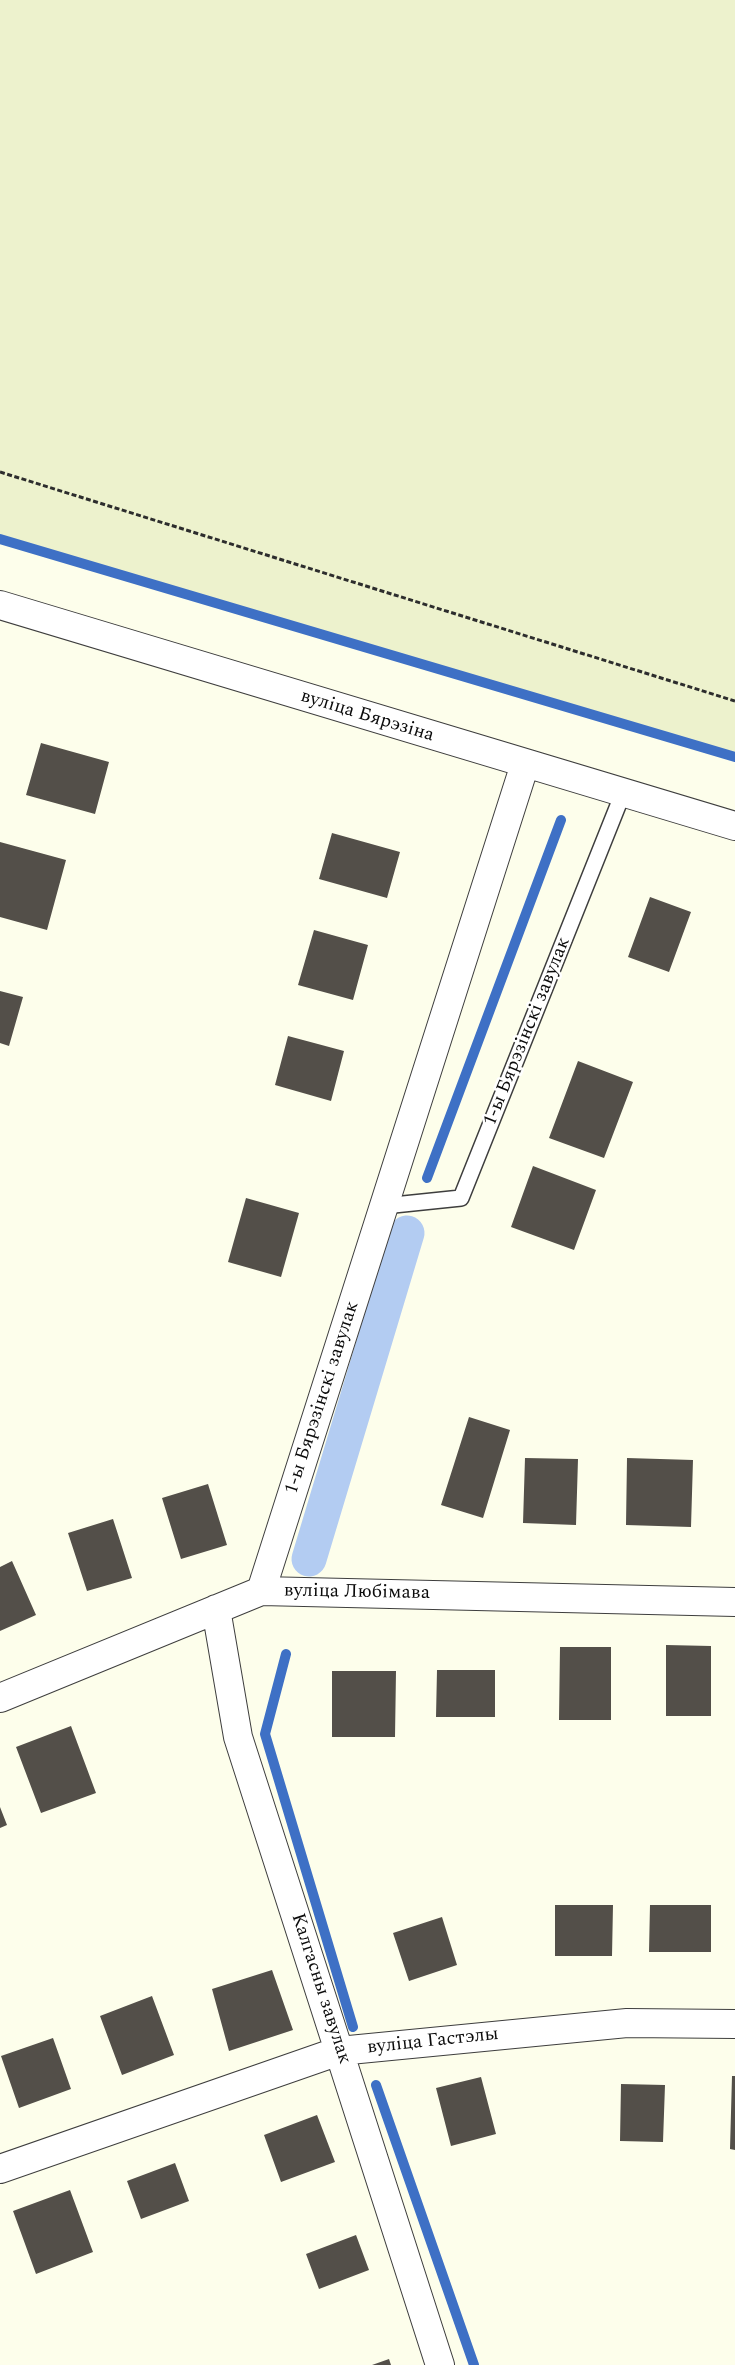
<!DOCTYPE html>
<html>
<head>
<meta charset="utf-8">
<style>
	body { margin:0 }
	canvas { display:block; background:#fdfeeb }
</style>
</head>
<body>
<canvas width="735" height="2365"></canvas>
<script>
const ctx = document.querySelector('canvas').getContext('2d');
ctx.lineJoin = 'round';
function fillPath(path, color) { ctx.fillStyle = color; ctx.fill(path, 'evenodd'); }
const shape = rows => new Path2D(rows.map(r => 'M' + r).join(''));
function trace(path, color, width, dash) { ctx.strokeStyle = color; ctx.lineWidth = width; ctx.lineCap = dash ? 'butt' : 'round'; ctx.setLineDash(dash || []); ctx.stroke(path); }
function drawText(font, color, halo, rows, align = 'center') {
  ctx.font = font + ' Spectral,serif'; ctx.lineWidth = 5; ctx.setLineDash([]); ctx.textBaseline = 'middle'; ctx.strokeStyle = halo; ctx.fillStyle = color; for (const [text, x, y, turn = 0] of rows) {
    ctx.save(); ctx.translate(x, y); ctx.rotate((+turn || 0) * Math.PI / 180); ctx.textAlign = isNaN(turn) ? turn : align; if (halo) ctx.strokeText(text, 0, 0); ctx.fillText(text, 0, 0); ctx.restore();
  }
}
fillPath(shape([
	[0,0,735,0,735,757,0,539]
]), '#edf2cd');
trace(shape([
	[0,539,735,757],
	[427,1178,561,820],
	[286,1654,265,1734,353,2027],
	[376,2085,474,2365]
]), '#3e70c5', 10);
trace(shape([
	[309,1559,407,1233]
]), '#b3ccf2', 35);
fillPath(shape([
	[41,743,109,762,95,814,26,795],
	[332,833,400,852,387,898,319,879],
	[0,842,66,860,47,930,0,917],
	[650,897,691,912,669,972,628,957],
	[314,930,368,945,353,1000,298,985],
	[0,991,23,997,9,1046,0,1043],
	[288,1036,344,1051,331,1101,275,1085],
	[578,1061,633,1082,604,1158,549,1138],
	[533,1166,596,1190,574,1250,511,1227],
	[246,1198,299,1213,281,1277,228,1262],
	[469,1417,510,1430,483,1518,441,1505],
	[525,1458,578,1459,576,1525,523,1523],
	[627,1458,693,1460,691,1527,626,1525],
	[208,1484,227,1545,181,1559,162,1498],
	[113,1519,132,1578,87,1591,68,1533],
	[12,1561,36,1615,0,1631,0,1567],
	[666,1645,711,1646,711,1716,666,1716],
	[560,1647,611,1647,611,1720,559,1720],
	[437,1670,495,1670,495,1717,436,1717],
	[332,1671,396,1671,395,1737,332,1737],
	[71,1726,96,1793,41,1813,16,1747],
	[0,1807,7,1825,0,1828],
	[555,1905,613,1905,612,1956,555,1956],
	[650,1905,711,1905,711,1952,649,1952],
	[442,1917,457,1965,409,1981,393,1933],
	[272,1970,293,2030,229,2051,212,1989],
	[152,1996,174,2055,122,2075,100,2016],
	[53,2038,71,2089,19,2108,1,2056],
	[732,2076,735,2076,735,2150,730,2149],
	[481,2077,496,2134,451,2146,436,2088],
	[621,2084,665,2085,663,2142,620,2141],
	[317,2115,335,2162,281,2182,264,2135],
	[175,2163,189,2201,141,2219,127,2181],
	[70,2190,93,2252,36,2274,13,2211],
	[356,2235,369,2270,319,2289,306,2254],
	[389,2359,391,2365,372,2365]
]), '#534f49');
const service = shape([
	[384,1206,461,1198,623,793]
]);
const minor = shape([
	[0,605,735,826],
	[261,1591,525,764],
	[216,1609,238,1737,440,2365],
	[0,1698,261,1591,735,1602],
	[0,2169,339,2051,627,2023,735,2024]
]);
trace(service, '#3e3e3e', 18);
trace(minor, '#3e3e3e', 30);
trace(shape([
	[0,472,735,701]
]), '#2d2d2d', 3, [5, 2.5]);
trace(service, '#fff', 15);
trace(minor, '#fff', 28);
drawText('19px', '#0b0b0b', '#fff', [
	["вуліца Бярэзіна",367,717,17],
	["1-ы Бярэзінскі завулак",528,1032,-68],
	["1-ы Бярэзінскі завулак",323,1398,-72],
	["вуліца Любімава",357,1593,1],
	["Калгасны завулак",320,1989,72],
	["вуліца Гастэлы",433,2042,-6]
]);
</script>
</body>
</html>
